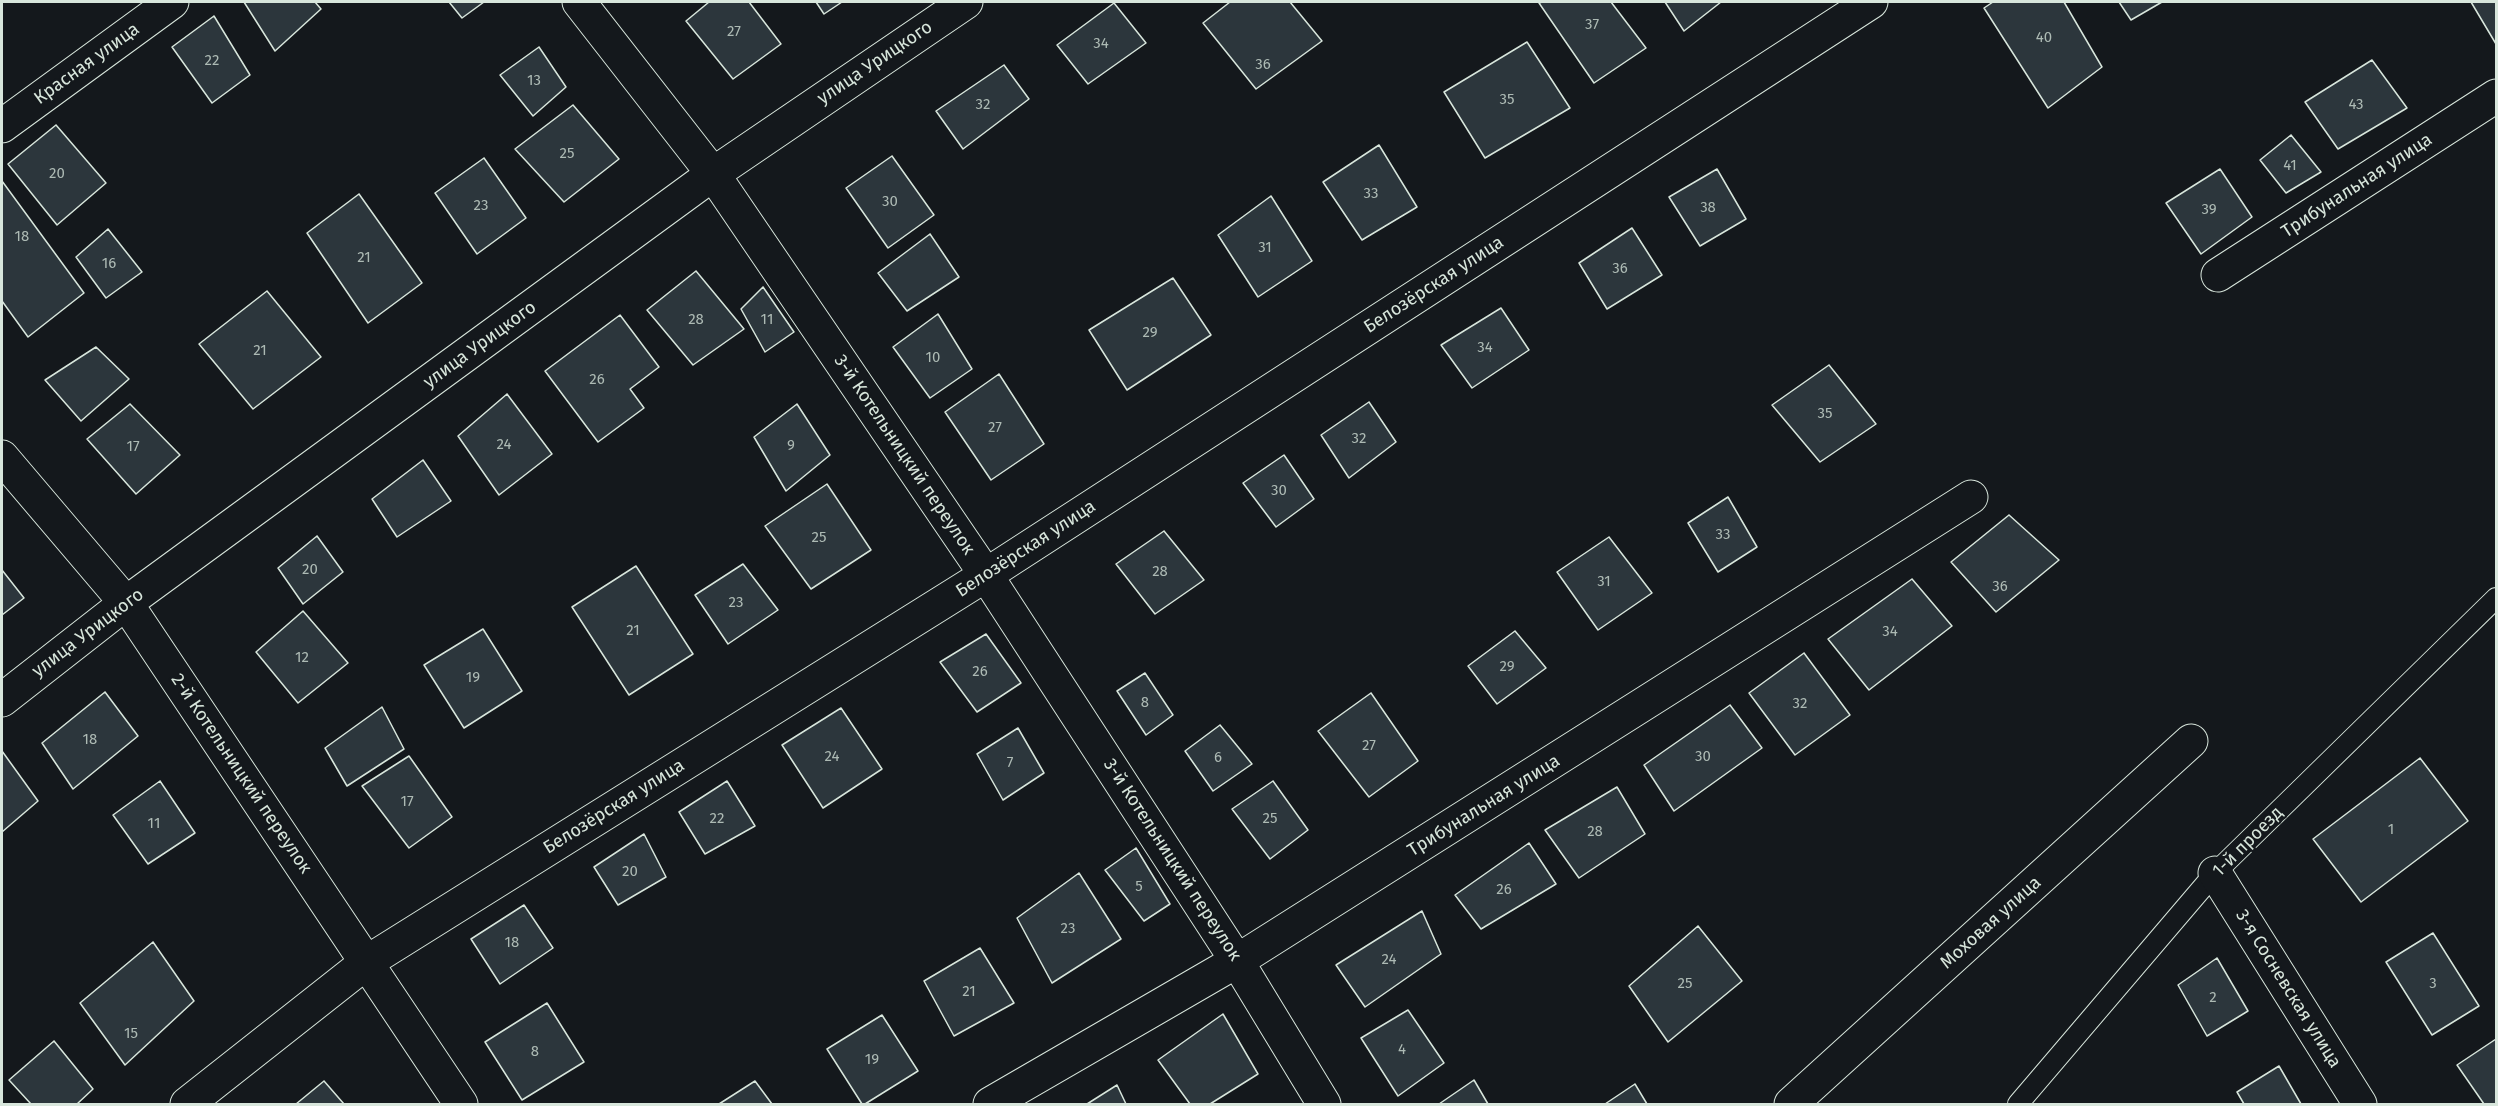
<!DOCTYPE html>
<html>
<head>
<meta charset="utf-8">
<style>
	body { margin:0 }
	#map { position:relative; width:2498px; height:1106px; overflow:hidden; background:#14181c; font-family:"Fira Sans",sans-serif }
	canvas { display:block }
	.frame { position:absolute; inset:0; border:3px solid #d8e6dc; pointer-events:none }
</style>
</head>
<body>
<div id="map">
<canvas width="2498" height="1106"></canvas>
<div class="frame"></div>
</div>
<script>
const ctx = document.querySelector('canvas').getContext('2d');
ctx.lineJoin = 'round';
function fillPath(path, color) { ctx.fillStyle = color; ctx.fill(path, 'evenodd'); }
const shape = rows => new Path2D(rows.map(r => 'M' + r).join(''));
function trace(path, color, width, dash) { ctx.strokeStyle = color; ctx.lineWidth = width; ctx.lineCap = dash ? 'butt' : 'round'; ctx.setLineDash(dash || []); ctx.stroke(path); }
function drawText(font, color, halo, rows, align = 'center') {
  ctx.font = font + ' "Fira Sans",sans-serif'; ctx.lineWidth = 4.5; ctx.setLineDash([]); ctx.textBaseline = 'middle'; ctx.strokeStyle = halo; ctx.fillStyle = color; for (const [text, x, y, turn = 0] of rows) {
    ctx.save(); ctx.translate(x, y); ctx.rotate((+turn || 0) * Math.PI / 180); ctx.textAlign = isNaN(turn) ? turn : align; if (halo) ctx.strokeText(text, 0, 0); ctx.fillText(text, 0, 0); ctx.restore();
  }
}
const building = shape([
	[244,2,315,2,321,9,275,51,244,2],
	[449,2,484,2,462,18,449,2],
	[709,2,749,2,781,44,733,79,686,21,709,2],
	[816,2,842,2,824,14,816,2],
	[1230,2,1290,2,1322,41,1256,89,1203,23,1230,2],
	[1542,2,1611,2,1646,48,1594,83,1539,3,1542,2],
	[1665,2,1721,2,1684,31,1665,2],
	[1993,2,2064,2,2102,67,2048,108,1984,8,1993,2],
	[2119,2,2162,2,2131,20,2119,2],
	[2471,2,2496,2,2496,44,2471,2],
	[1114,3,1146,43,1088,84,1057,45,1114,3],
	[214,16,250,75,212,103,172,47,214,16],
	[1527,42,1570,108,1485,158,1444,92,1527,42],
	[539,47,566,87,533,116,500,75,539,47],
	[2372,60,2407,108,2338,149,2305,102,2372,60],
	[1004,65,1029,99,963,149,936,111,1004,65],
	[573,105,619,159,564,202,515,149,573,105],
	[56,125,106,183,57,225,8,164,56,125],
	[2291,135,2321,172,2286,193,2260,160,2291,135],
	[1379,145,1417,207,1362,240,1323,182,1379,145],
	[892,156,934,215,888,248,846,188,892,156],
	[484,158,526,218,477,254,435,193,484,158],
	[1717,169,1746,219,1700,246,1669,197,1717,169],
	[2220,169,2252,217,2201,254,2166,203,2220,169],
	[2,181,84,293,28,337,2,301,2,181],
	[359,194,422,283,368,323,307,233,359,194],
	[1271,196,1312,261,1258,297,1218,235,1271,196],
	[1632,228,1662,275,1607,309,1579,263,1632,228],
	[108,229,142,272,106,298,76,257,108,229],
	[930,234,959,277,907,311,878,273,930,234],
	[696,271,744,329,693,365,647,310,696,271],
	[1173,278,1211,335,1127,390,1089,330,1173,278],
	[763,287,794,332,765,352,741,309,763,287],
	[267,291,321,357,253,409,199,344,267,291],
	[1501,308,1529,350,1472,388,1441,345,1501,308],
	[938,314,972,369,930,398,893,347,938,314],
	[620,315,659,367,630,389,644,408,598,442,545,371,620,315],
	[96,347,129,379,81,421,45,380,96,347],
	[1829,365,1876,424,1820,462,1772,405,1829,365],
	[999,374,1044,444,991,480,945,412,999,374],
	[507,394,552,454,499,495,458,436,507,394],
	[1369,402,1396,442,1349,478,1321,435,1369,402],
	[130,404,180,455,136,494,87,439,130,404],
	[797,404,830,455,786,491,754,437,797,404],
	[1284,455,1314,499,1276,527,1243,483,1284,455],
	[423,460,451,501,397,537,372,499,423,460],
	[827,484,871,550,811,589,765,526,827,484],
	[1728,497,1757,547,1718,572,1688,523,1728,497],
	[2009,515,2059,560,1996,612,1951,562,2009,515],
	[1164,531,1204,580,1155,614,1116,564,1164,531],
	[317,536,343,572,303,604,278,568,317,536],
	[1609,537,1652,593,1598,630,1557,572,1609,537],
	[743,564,778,610,728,644,695,595,743,564],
	[636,566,693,654,629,695,572,607,636,566],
	[2,570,24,598,2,615,2,570],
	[1912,579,1952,626,1869,690,1828,639,1912,579],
	[303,611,348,663,298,703,256,652,303,611],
	[483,629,522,691,464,728,424,665,483,629],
	[1515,631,1546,668,1497,704,1468,666,1515,631],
	[986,634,1021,683,977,712,940,662,986,634],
	[1804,653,1850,715,1795,755,1749,693,1804,653],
	[1145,673,1173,715,1146,735,1117,691,1145,673],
	[105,692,138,736,73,789,42,743,105,692],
	[1371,693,1418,761,1369,797,1318,731,1371,693],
	[1730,705,1762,748,1674,811,1644,765,1730,705],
	[382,707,404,749,347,786,325,748,382,707],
	[841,708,882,769,823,808,782,745,841,708],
	[1220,725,1252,764,1213,791,1185,751,1220,725],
	[1018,728,1044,773,1003,800,977,754,1018,728],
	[2,751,38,801,2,832,2,751],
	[409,756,452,817,409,848,362,786,409,756],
	[2420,758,2468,821,2361,902,2313,839,2420,758],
	[160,781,195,833,148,864,113,815,160,781],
	[727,781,755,826,705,854,679,812,727,781],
	[1273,781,1308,830,1270,859,1232,809,1273,781],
	[1617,787,1645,834,1579,878,1545,830,1617,787],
	[644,834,666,877,618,905,594,867,644,834],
	[1529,843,1556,884,1481,929,1455,895,1529,843],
	[1136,848,1170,904,1144,921,1105,870,1136,848],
	[1079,873,1121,939,1052,983,1017,918,1079,873],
	[524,905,553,948,500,984,471,939,524,905],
	[1422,911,1441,954,1365,1007,1336,965,1422,911],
	[1698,926,1742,981,1668,1042,1629,986,1698,926],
	[2433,933,2479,1006,2432,1035,2386,962,2433,933],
	[153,942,194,1001,125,1065,80,1003,153,942],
	[980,948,1014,1003,954,1036,924,981,980,948],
	[2217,958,2248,1011,2207,1036,2178,985,2217,958],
	[547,1003,584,1062,522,1100,485,1042,547,1003],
	[1408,1010,1444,1063,1398,1096,1361,1038,1408,1010],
	[1223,1014,1258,1074,1210,1104,1190,1104,1158,1060,1223,1014],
	[882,1015,918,1071,865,1104,862,1104,827,1049,882,1015],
	[2496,1039,2496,1104,2484,1104,2457,1065,2496,1039],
	[54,1041,93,1089,77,1104,31,1104,9,1080,54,1041],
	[2279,1066,2301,1104,2244,1104,2237,1092,2279,1066],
	[1474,1080,1488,1104,1439,1104,1474,1080],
	[324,1081,344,1104,296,1104,324,1081],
	[755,1081,772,1104,719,1104,755,1081],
	[1635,1084,1647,1104,1605,1104,1635,1084],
	[1117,1085,1126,1104,1087,1104,1117,1085]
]);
fillPath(building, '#2c363c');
trace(building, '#d8e6dc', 1.5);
const service = shape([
	[2018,1104,2215,873,2496,598]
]);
const minor = shape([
	[579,2,713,174,986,575,1237,961,1324,1104],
	[2,126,172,2],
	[2218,275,2496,96],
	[2,457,126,603,461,1104],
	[2,700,126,603,713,174,966,2],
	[2215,873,2360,1104],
	[187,1104,367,962,986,575,1871,2],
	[990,1104,1237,961,1971,497],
	[1791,1104,2191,741]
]);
trace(service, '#d8e6dc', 22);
trace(minor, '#d8e6dc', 35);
trace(service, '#14181c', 20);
trace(minor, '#14181c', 33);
drawText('15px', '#adbab4', null, [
	["37",1592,25],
	["27",734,32],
	["40",2044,38],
	["34",1101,44],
	["22",212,61],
	["36",1263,65],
	["13",534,81],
	["35",1507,100],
	["32",983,105],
	["43",2356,105],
	["25",567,154],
	["41",2290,166],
	["20",57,174],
	["33",1371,194],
	["30",890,202],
	["23",481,206],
	["38",1708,208],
	["39",2209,210],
	["18",22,237],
	["31",1265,248],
	["21",364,258],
	["16",109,264],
	["36",1620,269],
	["28",696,320],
	["11",767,320],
	["29",1150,333],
	["34",1485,348],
	["21",260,351],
	["10",933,358],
	["26",597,380],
	["35",1825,414],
	["27",995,428],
	["32",1359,439],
	["24",504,445],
	["9",791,446],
	["17",133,447],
	["30",1279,491],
	["33",1723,535],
	["25",819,538],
	["20",310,570],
	["28",1160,572],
	["31",1604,582],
	["36",2000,587],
	["23",736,603],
	["21",633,631],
	["34",1890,632],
	["12",302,658],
	["29",1507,667],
	["26",980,672],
	["19",473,678],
	["8",1145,703],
	["32",1800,704],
	["18",90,740],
	["27",1369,746],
	["24",832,757],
	["30",1703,757],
	["6",1218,758],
	["7",1010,763],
	["17",407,802],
	["22",717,819],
	["25",1270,819],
	["11",154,824],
	["1",2391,830],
	["28",1595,832],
	["20",630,872],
	["5",1139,887],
	["26",1504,890],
	["23",1068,929],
	["18",512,943],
	["24",1389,960],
	["25",1685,984],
	["3",2433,984],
	["21",969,992],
	["2",2213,998],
	["15",131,1034],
	["4",1402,1050],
	["8",535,1052],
	["19",872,1060]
]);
drawText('18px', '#d8e6dc', '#14181c', [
	["улица Урицкого",875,63,-34],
	["Красная улица",87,64,-36],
	["Трибунальная улица",2357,186,-33],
	["Белозёрская улица",1434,285,-33],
	["улица Урицкого",480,345,-36],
	["3-й Котельницкий переулок",904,455,56],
	["Белозёрская улица",1026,549,-33],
	["улица Урицкого",88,633,-37],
	["2-й Котельницкий переулок",241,774,56],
	["Трибунальная улица",1484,806,-32],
	["Белозёрская улица",614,807,-32],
	["1-й проезд",2248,842,-45],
	["3-й Котельницкий переулок",1172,860,57],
	["Моховая улица",1991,923,-42],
	["3-я Сосневская улица",2288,989,58]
]);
</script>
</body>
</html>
